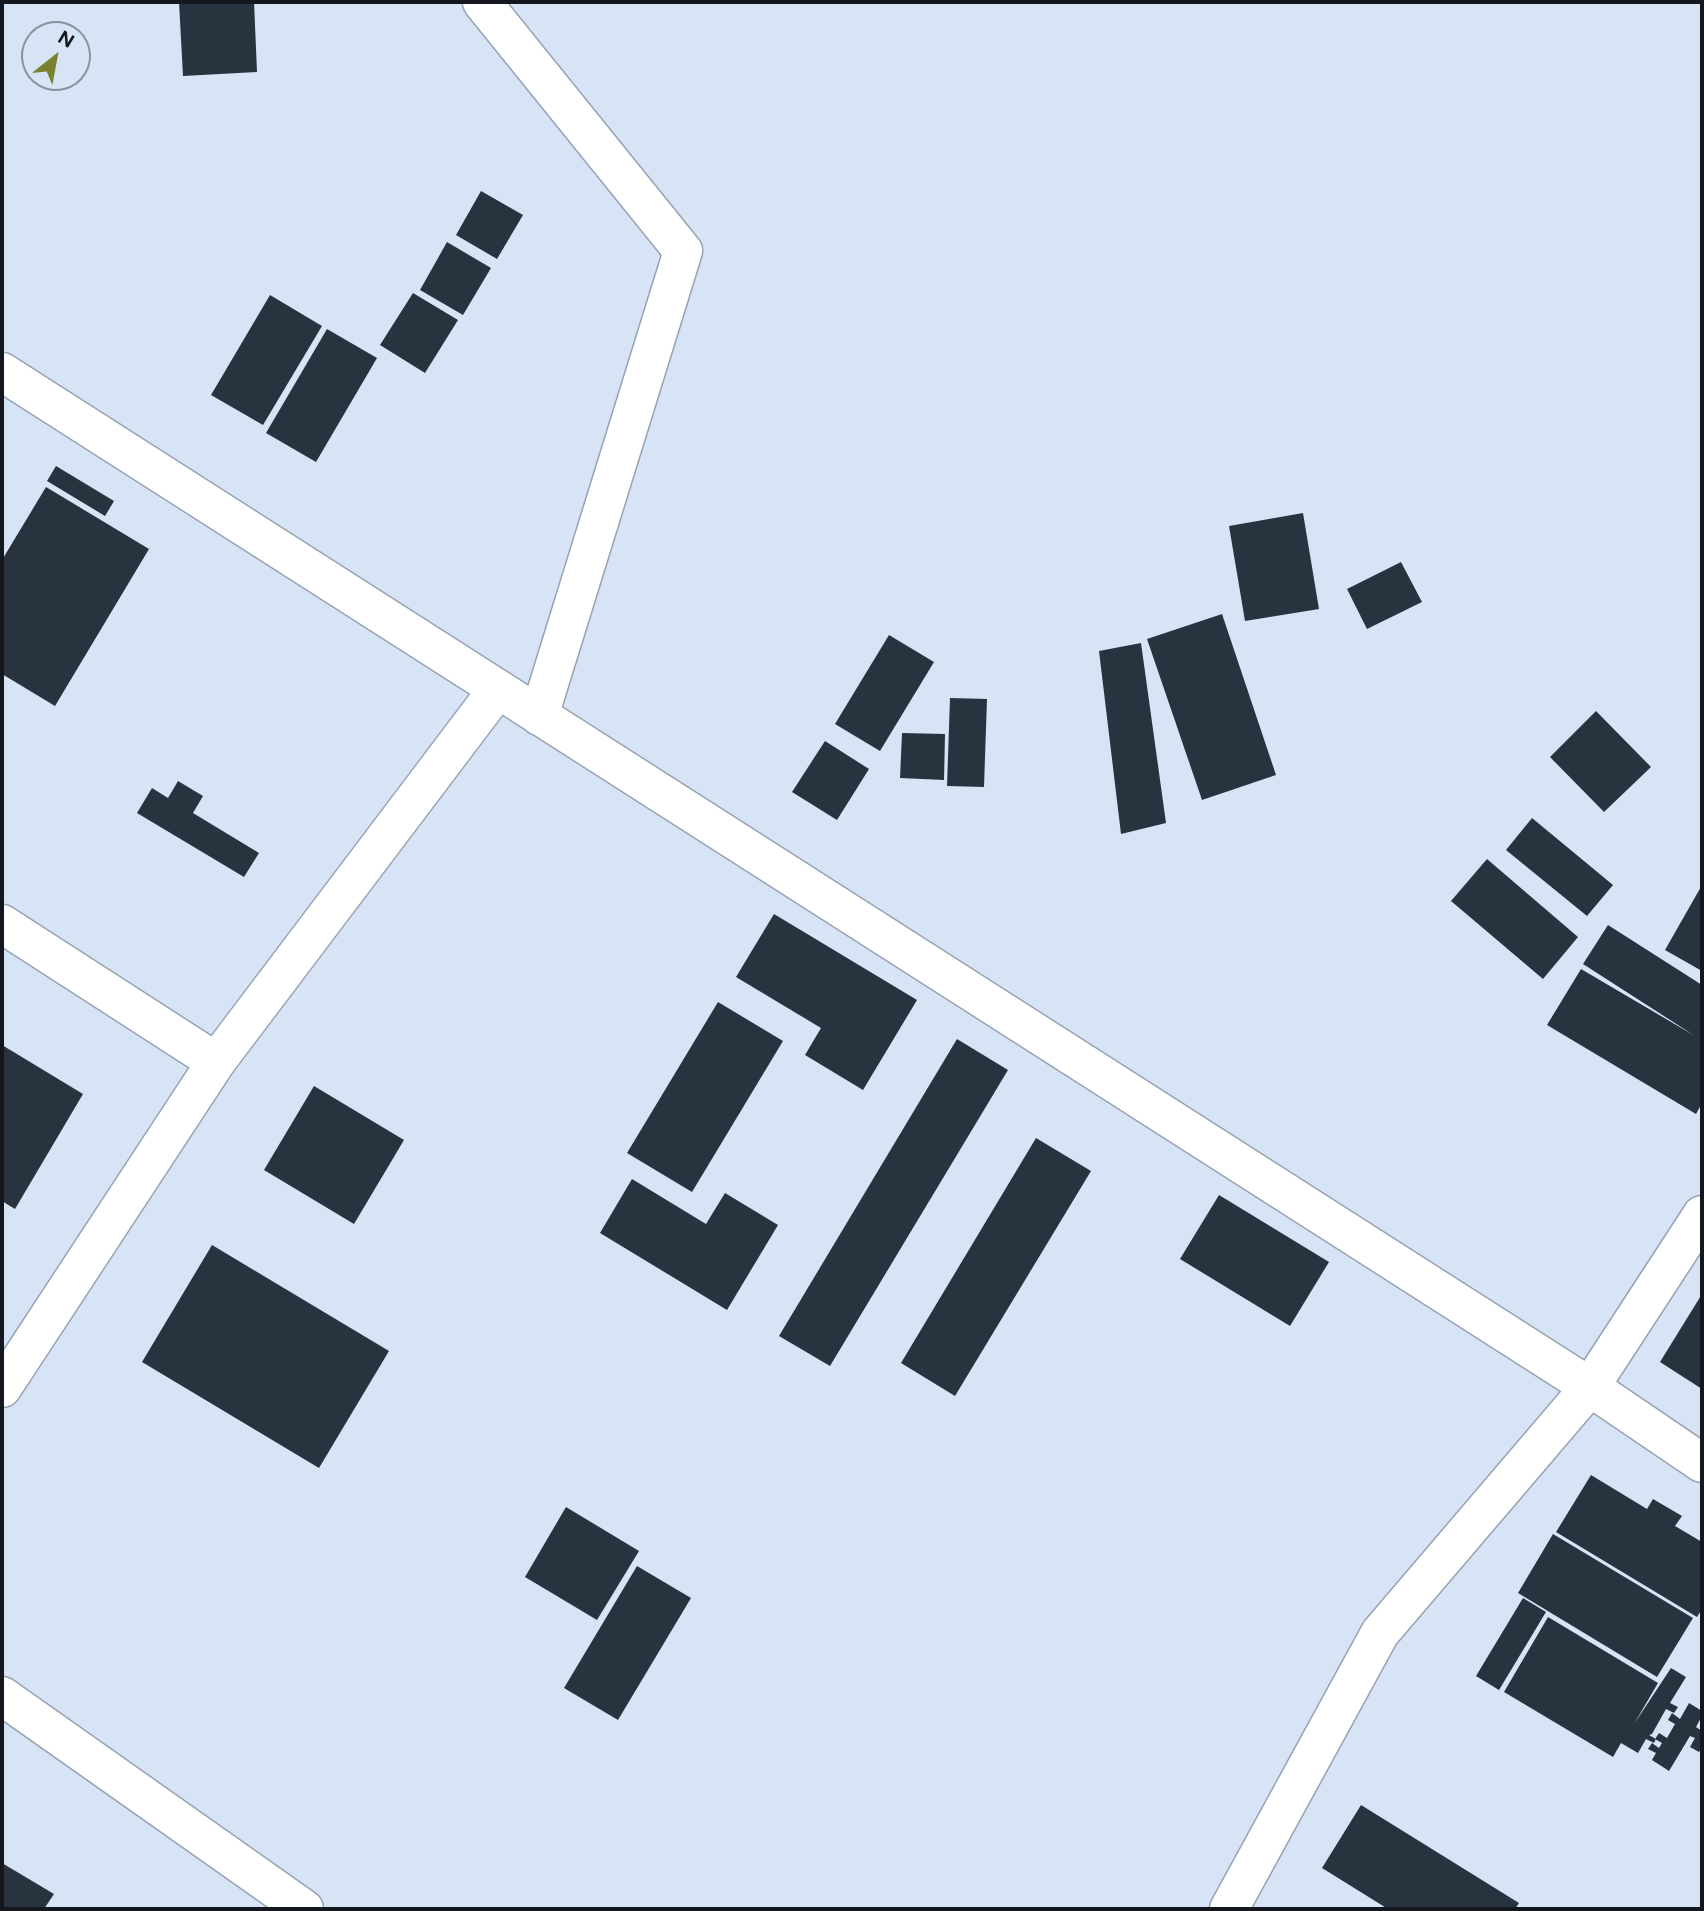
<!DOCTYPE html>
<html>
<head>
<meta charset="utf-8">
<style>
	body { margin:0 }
	#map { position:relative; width:1704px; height:1911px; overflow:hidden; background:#d7e4f5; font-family:Figtree,sans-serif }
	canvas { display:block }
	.frame { position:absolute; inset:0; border:4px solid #14181e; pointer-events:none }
	.north { position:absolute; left:21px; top:21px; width:70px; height:70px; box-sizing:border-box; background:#d7e4f5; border:2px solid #89929f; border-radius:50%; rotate:31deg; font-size:19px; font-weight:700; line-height:28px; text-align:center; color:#14181e }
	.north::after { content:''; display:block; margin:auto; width:24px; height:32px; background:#7a822e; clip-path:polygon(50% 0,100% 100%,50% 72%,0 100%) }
</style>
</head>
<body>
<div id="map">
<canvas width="1704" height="1911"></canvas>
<div class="frame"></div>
<div class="north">N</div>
</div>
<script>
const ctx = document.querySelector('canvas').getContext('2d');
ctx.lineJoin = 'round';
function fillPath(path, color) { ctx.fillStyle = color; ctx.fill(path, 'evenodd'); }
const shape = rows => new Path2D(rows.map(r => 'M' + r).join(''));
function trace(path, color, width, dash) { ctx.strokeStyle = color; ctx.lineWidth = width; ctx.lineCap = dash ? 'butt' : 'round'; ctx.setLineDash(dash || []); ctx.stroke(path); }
fillPath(shape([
	[179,2,254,2,257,72,183,76],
	[481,191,523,215,497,259,456,235],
	[447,242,491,268,463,315,420,290],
	[413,293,458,320,425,373,380,345],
	[270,295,322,326,263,425,211,395],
	[327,329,377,358,316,462,266,433],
	[56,466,114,501,105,516,47,481],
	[46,487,149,549,55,706,2,674,2,560],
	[1303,513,1319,609,1245,621,1229,526],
	[1401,562,1422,602,1367,629,1347,589],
	[1222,614,1276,775,1202,800,1147,639],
	[889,635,934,662,880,751,835,724],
	[1141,643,1166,823,1121,834,1099,651],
	[950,698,987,699,984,787,947,786],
	[1596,711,1651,767,1604,812,1550,757],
	[902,733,945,734,944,780,900,778],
	[825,741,869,769,837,820,792,792],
	[178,781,203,796,193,813,259,853,244,877,137,813,152,788,168,798],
	[1532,818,1613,885,1587,916,1506,850],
	[1487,859,1578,937,1543,979,1451,901],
	[1702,885,1702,971,1665,950],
	[774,914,917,1000,863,1090,805,1055,821,1028,736,977],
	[1608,925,1702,985,1702,1103,1696,1114,1547,1025,1581,969,1695,1036,1583,964],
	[718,1002,783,1041,692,1192,627,1153],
	[957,1039,1008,1070,830,1366,779,1336],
	[2,1045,83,1094,15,1209,2,1201],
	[314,1086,404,1140,354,1224,264,1170],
	[1036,1138,1091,1171,955,1396,901,1363],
	[632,1179,706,1224,725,1193,778,1225,727,1310,600,1233],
	[1219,1195,1329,1262,1290,1326,1180,1259],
	[212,1245,389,1351,319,1468,142,1362],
	[1702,1294,1702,1389,1660,1362],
	[1591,1475,1647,1509,1653,1499,1682,1516,1675,1526,1702,1542,1702,1609,1697,1617,1556,1532],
	[566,1507,639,1551,597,1620,525,1577],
	[1553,1534,1693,1618,1657,1677,1518,1593],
	[637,1566,691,1598,618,1720,564,1688],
	[1523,1598,1546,1612,1499,1690,1476,1676],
	[1548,1617,1658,1683,1634,1724,1671,1668,1686,1677,1670,1703,1678,1707,1674,1713,1666,1709,1652,1734,1649,1735,1656,1739,1654,1743,1646,1739,1638,1753,1621,1743,1613,1757,1504,1692],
	[1689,1703,1702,1711,1702,1716,1696,1727,1702,1731,1702,1747,1699,1752,1690,1747,1695,1738,1690,1736,1669,1771,1652,1760,1656,1753,1648,1749,1652,1743,1659,1748,1662,1743,1655,1739,1659,1733,1667,1738,1675,1724,1668,1720,1672,1713,1680,1719],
	[1361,1805,1519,1903,1515,1909,1388,1909,1322,1868],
	[2,1863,54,1894,44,1909,2,1909]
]), '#293340');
const minor = shape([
	[482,2,683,251,539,716],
	[2,372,1590,1387,1380,1633,1229,1909],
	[2,924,216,1062],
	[1702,1215,1590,1387,1702,1463],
	[2,1388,216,1062,498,689],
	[2,1696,304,1909]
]);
trace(minor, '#96a3b3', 41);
trace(minor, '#fff', 38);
</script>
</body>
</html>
